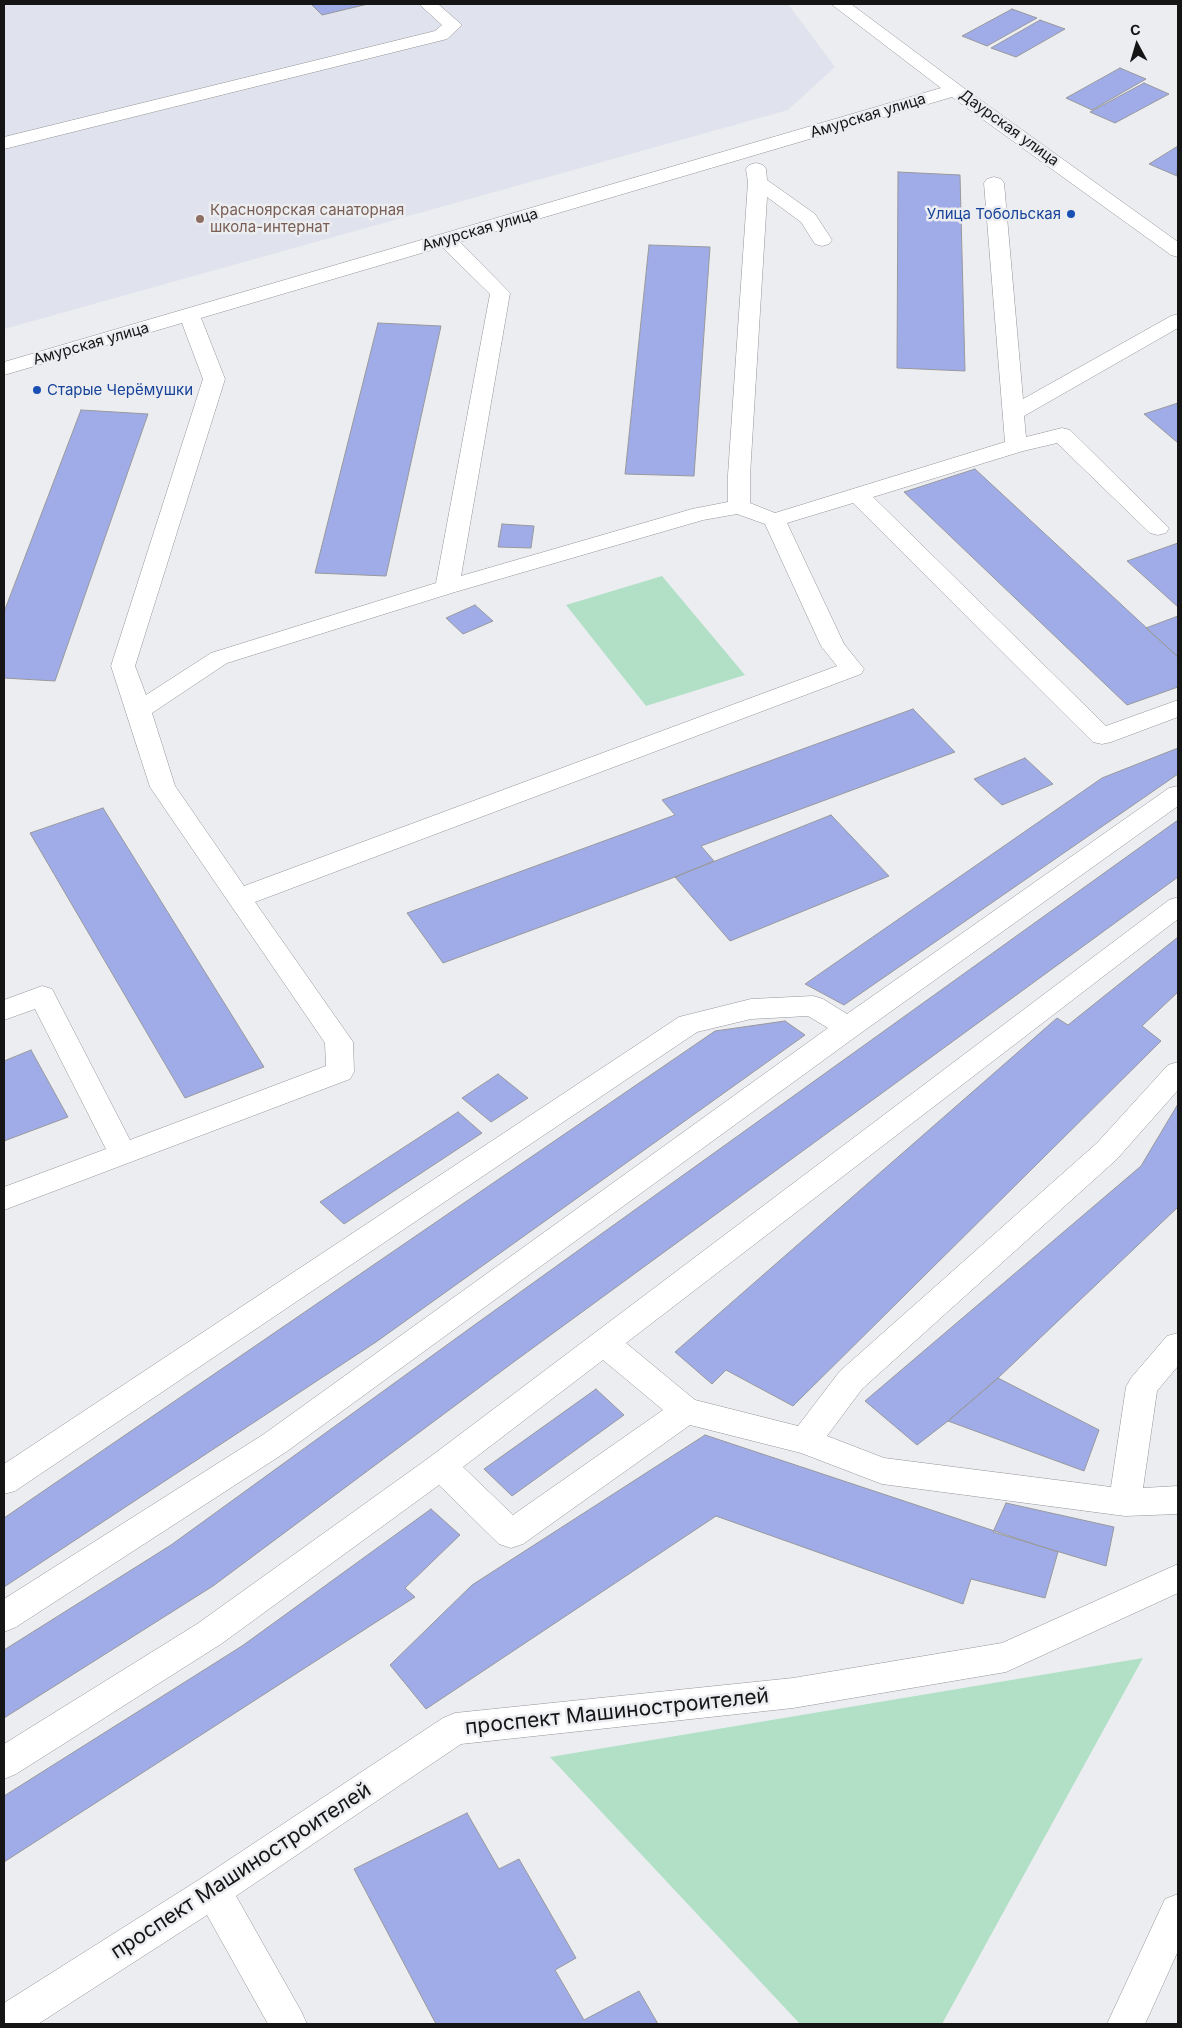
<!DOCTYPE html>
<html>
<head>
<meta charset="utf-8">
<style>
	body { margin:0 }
	#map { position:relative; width:1182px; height:2028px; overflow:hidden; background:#ecedf0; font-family:Inter,sans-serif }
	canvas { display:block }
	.frame { position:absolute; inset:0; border:5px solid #151516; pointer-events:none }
	.north { position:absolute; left:1112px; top:20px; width:50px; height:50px; -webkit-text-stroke:4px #ecedf0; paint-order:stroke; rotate:354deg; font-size:14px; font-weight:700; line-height:20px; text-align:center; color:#151516 }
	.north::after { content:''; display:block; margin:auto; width:18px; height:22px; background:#151516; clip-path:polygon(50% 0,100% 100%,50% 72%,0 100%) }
</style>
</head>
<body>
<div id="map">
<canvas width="1182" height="2028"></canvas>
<div class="frame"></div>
<div class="north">С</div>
</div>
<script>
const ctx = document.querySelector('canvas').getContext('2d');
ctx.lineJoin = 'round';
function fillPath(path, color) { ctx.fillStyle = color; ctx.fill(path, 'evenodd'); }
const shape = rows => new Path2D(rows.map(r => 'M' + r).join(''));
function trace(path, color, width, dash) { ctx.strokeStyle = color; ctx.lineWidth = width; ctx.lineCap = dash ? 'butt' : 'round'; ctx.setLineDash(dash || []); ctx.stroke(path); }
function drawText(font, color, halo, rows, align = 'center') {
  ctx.font = font + ' Inter,sans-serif'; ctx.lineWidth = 5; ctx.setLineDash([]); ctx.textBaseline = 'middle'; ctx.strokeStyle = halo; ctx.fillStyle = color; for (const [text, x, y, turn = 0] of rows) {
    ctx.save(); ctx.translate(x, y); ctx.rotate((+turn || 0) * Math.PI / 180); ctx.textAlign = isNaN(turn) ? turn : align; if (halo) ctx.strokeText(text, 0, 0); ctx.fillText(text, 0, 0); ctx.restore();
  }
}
fillPath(shape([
	[4,4,788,4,835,67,788,110,4,329]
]), '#e0e2ed');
fillPath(shape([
	[662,576,745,675,646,706,566,605],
	[1143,1658,942,2024,800,2024,550,1757]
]), '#b1e0c7');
const building = shape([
	[311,4,368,4,322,15,311,4],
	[1012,9,1037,18,987,46,962,36,1012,9],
	[1040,20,1065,29,1016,57,991,48,1040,20],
	[1120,68,1146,79,1092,110,1066,98,1120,68],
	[1144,83,1169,94,1115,123,1090,112,1144,83],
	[1178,146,1177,176,1149,164,1178,146],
	[898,172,960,175,965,371,897,368,898,172],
	[649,245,710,247,694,476,625,474,649,245],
	[378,323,441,326,386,576,315,573,378,323],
	[1178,403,1178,443,1144,414,1178,403],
	[81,410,148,414,55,681,4,678,4,612,81,410],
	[975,469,1178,657,1178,687,1127,705,904,492,975,469],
	[502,524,534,526,531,548,498,547,502,524],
	[1178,543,1178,607,1127,561,1178,543],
	[475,605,493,621,463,634,446,618,475,605],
	[1178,616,1178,657,1146,628,1178,616],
	[913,709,955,752,701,846,714,861,675,877,443,963,407,913,675,815,662,800,913,709],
	[1178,748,1178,774,844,1005,805,984,1102,778,1178,748],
	[1025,758,1053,784,1002,805,974,779,1025,758],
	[103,808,264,1067,185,1098,30,833,103,808],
	[831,815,889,876,730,941,675,877,831,815],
	[1178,820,1178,877,515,1361,213,1586,4,1718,4,1650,171,1545,473,1326,1178,820],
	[1178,937,1178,992,1142,1026,1161,1041,793,1406,726,1370,712,1384,675,1352,1057,1018,1068,1025,1178,937],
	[785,1021,805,1035,376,1342,4,1587,4,1518,715,1031,785,1021],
	[31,1050,68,1117,4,1141,4,1061,31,1050],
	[498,1074,528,1098,491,1122,462,1098,498,1074],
	[1178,1104,1178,1207,998,1378,948,1421,917,1445,865,1401,1141,1166,1178,1104],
	[458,1112,482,1133,344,1224,320,1202,458,1112],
	[998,1378,1099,1430,1084,1471,948,1421,998,1378],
	[596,1389,624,1415,512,1496,484,1469,596,1389],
	[705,1435,1058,1552,1045,1598,971,1579,963,1604,716,1516,426,1709,390,1665,472,1585,705,1435],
	[1006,1503,1114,1527,1106,1566,993,1532,1006,1503],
	[431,1509,460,1535,405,1588,415,1597,4,1862,4,1796,242,1646,431,1509],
	[467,1813,499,1869,519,1859,576,1958,555,1970,584,2020,639,1991,658,2024,436,2024,354,1869,467,1813]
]);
fillPath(building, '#a0ace8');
trace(building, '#98999c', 1);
const minor = shape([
	[419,4,438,4,462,25,447,39,4,149,4,137,435,31,442,25,419,4],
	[831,4,851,4,961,86,1178,242,1178,257,1171,255,952,97,460,242,510,293,461,576,692,509,728,502,728,475,748,182,746,169,749,165,756,163,763,165,766,169,767,180,815,214,832,240,829,244,822,246,815,244,801,222,767,197,750,475,750,503,775,513,1005,442,984,183,987,179,994,177,1001,179,1004,183,1023,399,1171,316,1178,314,1178,328,1024,416,1026,437,1062,428,1070,430,1169,528,1166,533,1158,535,1150,533,1057,443,1023,451,873,497,1106,726,1178,700,1178,717,1111,742,1102,744,1093,742,853,503,787,523,844,644,864,669,861,674,255,902,353,1042,354,1072,350,1079,4,1210,4,1187,106,1149,35,1009,4,1020,4,1000,42,986,52,989,130,1140,326,1066,325,1043,150,787,111,666,203,379,182,323,4,375,4,362,941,88,831,4],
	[442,247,490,294,436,583,211,653,146,695,135,666,225,379,201,318,442,247],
	[737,514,765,524,821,646,837,666,244,886,175,786,152,713,227,663,455,592,703,520,737,514],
	[1178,786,1178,806,858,1035,286,1452,16,1627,4,1632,4,1599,264,1434,828,1028,808,1016,751,1019,697,1032,15,1491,4,1494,4,1464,679,1017,751,999,813,996,823,999,847,1014,1169,788,1178,786],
	[1178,897,1178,919,626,1343,695,1400,798,1426,840,1371,1097,1143,1168,1065,1178,1062,1178,1090,1117,1159,862,1389,827,1436,884,1458,1111,1487,1126,1387,1131,1378,1167,1336,1178,1333,1178,1366,1157,1391,1143,1488,1178,1486,1178,1514,1125,1516,882,1484,801,1453,690,1425,523,1544,511,1548,499,1544,439,1485,221,1644,16,1774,4,1779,4,1744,197,1624,430,1457,1169,900,1178,897],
	[603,1360,663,1410,513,1515,463,1467,603,1360],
	[1178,1564,1178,1593,1006,1672,793,1708,461,1744,236,1896,301,2011,307,2024,268,2024,207,1915,38,2024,4,2024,4,2003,200,1879,443,1718,455,1713,793,1678,1002,1643,1178,1564],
	[1178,1894,1178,1951,1145,2024,1107,2024,1165,1899,1178,1894]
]);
trace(minor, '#949598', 1);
fillPath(minor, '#fff');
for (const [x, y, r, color] of [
	[1071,214,5,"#1a4fb4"],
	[200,219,5,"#8d6e63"],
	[37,390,5,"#1a4fb4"]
]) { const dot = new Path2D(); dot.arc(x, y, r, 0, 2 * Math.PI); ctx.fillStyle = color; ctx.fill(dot); trace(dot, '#ecedf0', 2); }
drawText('15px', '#151516', '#ecedf0', [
	["Амурская улица",868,116,-17],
	["Даурская улица",1009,128,36],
	["Амурская улица",480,230,-16],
	["Амурская улица",91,344,-16]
]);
drawText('15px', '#785e54', '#ecedf0', [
	["Красноярская санаторная",210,210],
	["школа-интернат",210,227]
], 'left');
drawText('15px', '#164399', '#ecedf0', [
	["Улица Тобольская",1061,214],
	["Старые Черёмушки",47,390,"left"]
], 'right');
drawText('21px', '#151516', '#ecedf0', [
	["проспект Машиностроителей",617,1712,-6],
	["проспект Машиностроителей",241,1871,-33]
]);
</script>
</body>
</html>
